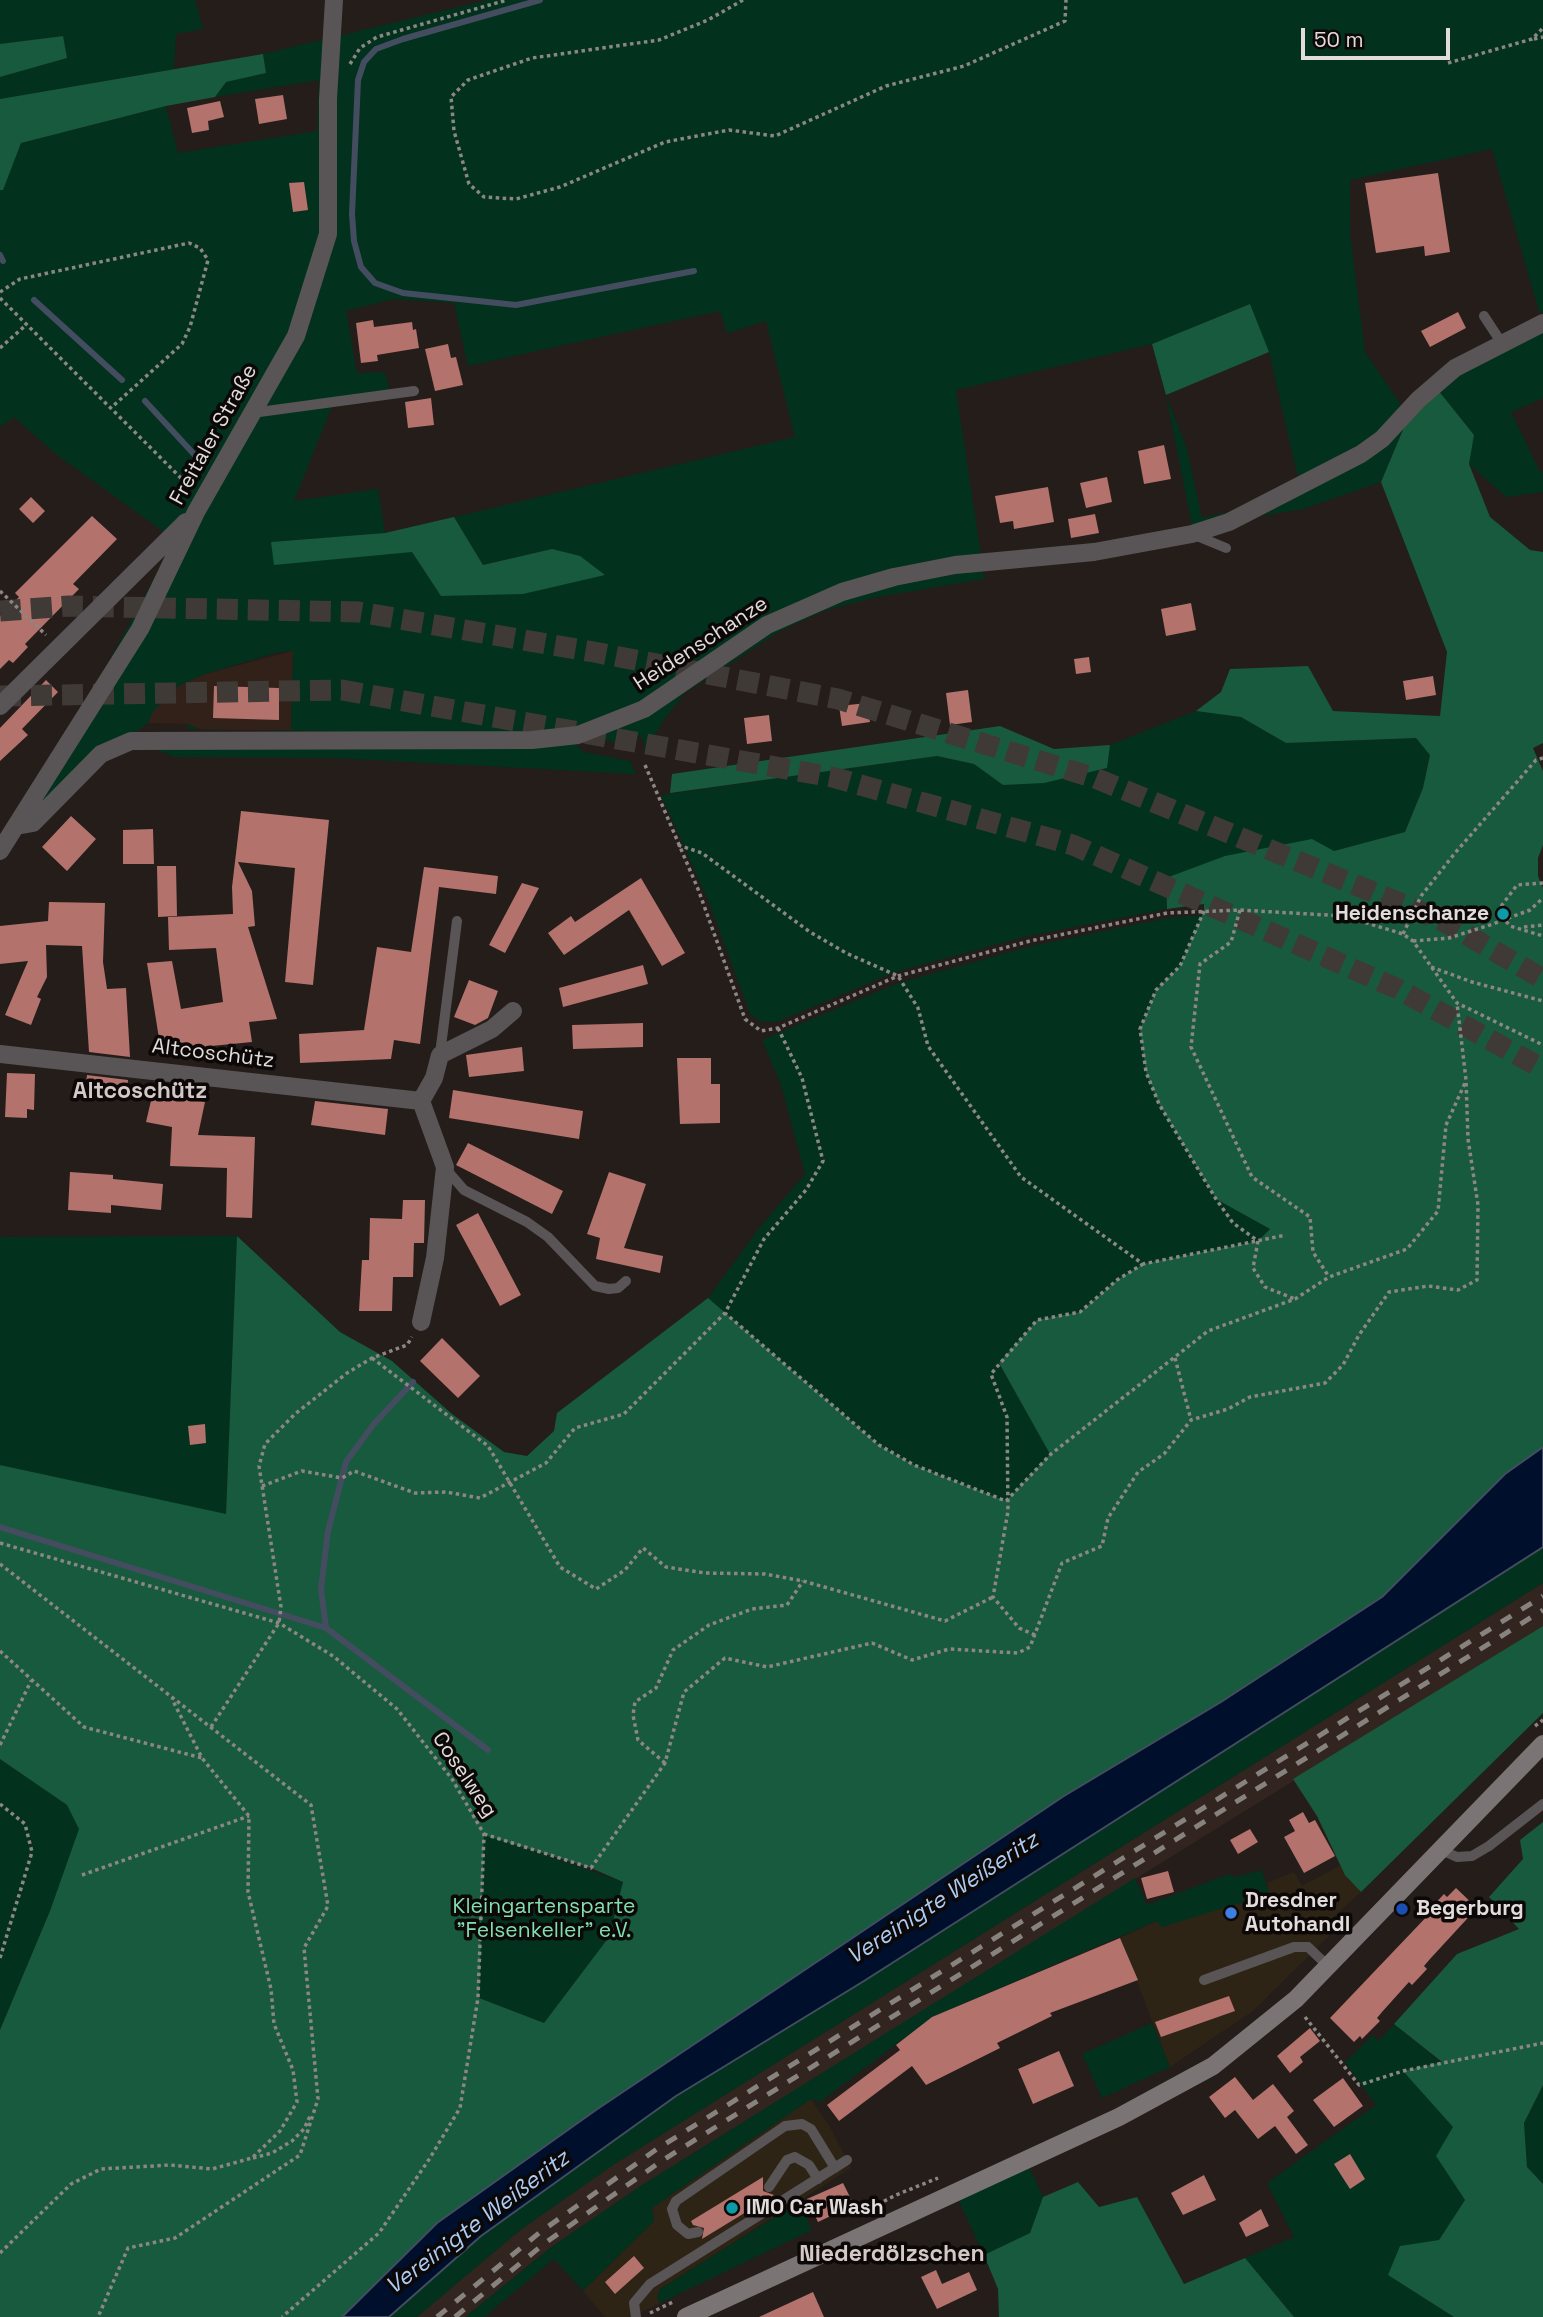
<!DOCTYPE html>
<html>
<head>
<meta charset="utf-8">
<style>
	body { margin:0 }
	#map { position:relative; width:1543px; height:2317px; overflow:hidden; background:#241d1a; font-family:"Space Grotesk",sans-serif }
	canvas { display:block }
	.scale { position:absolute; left:1301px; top:28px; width:149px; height:32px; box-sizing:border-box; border:4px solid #e2dddb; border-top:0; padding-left:9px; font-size:21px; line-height:24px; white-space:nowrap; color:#e2dddb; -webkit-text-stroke:5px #0b0807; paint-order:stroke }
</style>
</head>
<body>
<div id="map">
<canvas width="1543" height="2317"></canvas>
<div class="scale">50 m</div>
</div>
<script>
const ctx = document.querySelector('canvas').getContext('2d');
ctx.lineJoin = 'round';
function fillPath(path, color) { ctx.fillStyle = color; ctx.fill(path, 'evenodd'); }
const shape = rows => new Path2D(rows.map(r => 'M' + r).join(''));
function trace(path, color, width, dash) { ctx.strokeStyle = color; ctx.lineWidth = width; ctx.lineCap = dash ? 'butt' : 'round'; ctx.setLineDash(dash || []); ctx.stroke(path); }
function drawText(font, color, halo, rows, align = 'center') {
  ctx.font = font + ' "Space Grotesk",sans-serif'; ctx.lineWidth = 7; ctx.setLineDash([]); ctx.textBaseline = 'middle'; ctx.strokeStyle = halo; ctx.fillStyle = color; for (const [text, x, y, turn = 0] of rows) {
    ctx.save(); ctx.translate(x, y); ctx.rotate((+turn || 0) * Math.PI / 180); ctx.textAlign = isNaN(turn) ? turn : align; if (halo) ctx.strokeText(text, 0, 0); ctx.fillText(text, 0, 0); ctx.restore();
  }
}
fillPath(shape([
	[1341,1865,1361,1892,1327,1923,1332,1933,1253,2011,1170,2067,1120,1938,1157,1921,1269,1894,1267,1883,1294,1872,1302,1886],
	[811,2099,830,2127,851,2168,660,2289,657,2298,660,2303,632,2317,605,2317,583,2291,654,2221,652,2208]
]), '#2e2415');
fillPath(shape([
	[293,651,291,730,202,730,187,724,148,723,153,711,178,686,205,674]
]), '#322119');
fillPath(shape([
	[1543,1583,1543,1626,639,2187,550,2248,465,2317,417,2317,519,2231,613,2165]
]), '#322520');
fillPath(shape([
	[0,0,195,0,203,29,176,34,174,69,0,99,0,77,67,58,62,36,0,44],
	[488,0,1543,0,1543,313,1539,311,1492,149,1350,180,1350,234,1365,352,1403,408,1378,434,1248,508,1192,526,1166,395,1187,449,1202,518,1228,512,1298,478,1269,352,1249,304,1152,344,956,390,981,555,859,580,656,696,600,722,539,735,187,729,187,724,202,730,291,730,293,651,278,652,205,674,178,686,153,711,148,723,40,804,70,733,175,540,57,455,14,417,0,427,0,190,3,189,21,143,166,106,178,153,317,131,319,80,215,97,226,82,266,73,263,54],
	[393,299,454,303,468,366,720,311,727,333,766,321,795,437,454,517,483,565,552,549,441,596,412,552,272,542,385,533,378,489,294,501,334,401,390,394,385,372,357,373,346,311],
	[1543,332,1543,398,1511,412,1540,472,1543,471,1543,492,1506,497,1469,464,1474,435,1438,390,1452,378],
	[1405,425,1381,482,1303,509,1261,516,1353,466],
	[983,569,984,579,872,598,824,611,780,631,685,693,663,721,645,753,643,738,624,735,616,743,597,738,760,636,870,589],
	[1196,711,1241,717,1286,743,1416,738,1430,754,1423,788,1405,832,1334,851,1166,878,1167,909,1028,936,895,972,777,1022,761,1022,750,1014,710,905,661,795,937,756,974,764,1004,785,1106,769,1110,745],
	[573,742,584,752,630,761,636,774,335,758,175,757,144,745],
	[1204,915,1180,966,1156,990,1140,1029,1146,1072,1216,1199,1270,1229,1258,1241,1143,1265,1117,1280,1080,1312,1037,1320,999,1364,1051,1454,1006,1501,914,1465,879,1445,708,1298,759,1228,805,1174,781,1085,762,1040,898,983,1032,946,1167,918],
	[237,1236,226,1515,0,1465,0,1237],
	[1543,1547,1543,1583,613,2165,519,2231,417,2317,389,2317,481,2236,676,2096,864,1981],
	[0,1759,67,1805,80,1829,50,1911,0,2030],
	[484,1834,623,1882,609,1937,544,2023,478,1998],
	[1262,1870,1269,1894,1162,1927,1156,1921,932,2017,820,2102,811,2099,652,2208,654,2221,583,2291,554,2259,484,2317,465,2317,550,2248,639,2187,1135,1878,1147,1905,1229,1874,1235,1877],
	[1152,2023,1170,2067,1102,2098,1082,2054],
	[1394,2024,1442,2063,1403,2071,1454,2127,1437,2157,1465,2200,1439,2240,1388,2275,1454,2317,1294,2317,1245,2258,1294,2237,1267,2183,1376,2105,1345,2062,1373,2035,1379,2041],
	[1543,2085,1543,2184,1527,2167,1524,2123],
	[1026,2160,1043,2197,1030,2233,984,2255,955,2193],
	[799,2202,812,2230,660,2303,657,2298,660,2289]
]), '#02321e');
fillPath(shape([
	[63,36,67,58,0,77,0,44],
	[263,54,266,73,226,82,215,97,166,106,21,143,3,190,0,190,0,99],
	[1250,304,1269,352,1166,395,1152,344],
	[1438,390,1474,435,1469,464,1490,517,1530,550,1543,552,1543,743,1533,748,1543,771,1543,845,1538,858,1538,876,1543,888,1543,1447,1505,1474,1382,1597,1221,1702,1064,1796,596,2110,437,2223,342,2317,0,2317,0,2030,50,1911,79,1829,67,1805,0,1759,0,1465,226,1514,237,1236,340,1332,392,1361,452,1414,504,1452,527,1456,554,1431,557,1413,708,1298,879,1445,914,1465,1006,1501,1050,1454,999,1363,1037,1320,1080,1312,1117,1280,1143,1264,1258,1241,1270,1229,1216,1199,1159,1104,1146,1072,1140,1029,1156,990,1180,966,1204,911,1204,904,1167,909,1166,878,1225,856,1312,839,1334,851,1405,832,1423,788,1430,755,1416,738,1286,743,1241,717,1196,711,1221,692,1230,669,1308,666,1333,711,1440,716,1447,652,1381,482,1405,425],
	[484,1835,591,1868,623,1882,609,1937,544,2023,479,1998],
	[454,517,483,565,552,549,580,556,605,575,523,594,441,596,412,552,274,565,271,542,385,533],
	[1000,726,1054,749,1110,745,1107,768,1044,783,1003,785,974,764,937,756,670,793,672,774],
	[1543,1626,1543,1713,1361,1892,1345,1875,1317,1816,1293,1779],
	[1543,1822,1543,2085,1524,2123,1527,2167,1543,2184,1543,2317,1454,2317,1388,2275,1400,2246,1439,2240,1465,2200,1436,2156,1453,2127,1403,2071,1442,2062,1394,2024,1457,1954,1519,1929,1489,1897,1523,1859,1520,1840],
	[1078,2182,1099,2207,1137,2197,1184,2284,1245,2258,1294,2317,999,2317,998,2289,984,2255,1030,2233,1043,2197]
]), '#175a3d');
const water = shape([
	[1543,1447,1543,1547,864,1981,676,2096,481,2236,389,2317,342,2317,437,2223,596,2110,1064,1796,1221,1702,1382,1597,1505,1474,1543,1447]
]);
fillPath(water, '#000f2c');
trace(water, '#444d60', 2);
trace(shape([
	[540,0,403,39,376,49,364,62,358,80,352,214,354,241,361,267,375,283,403,293,516,305,694,271],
	[0,255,3,261],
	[34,300,122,380],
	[145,401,203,464],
	[0,1527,326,1628,488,1750],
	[326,1628,321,1589,328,1531,346,1462,373,1425,413,1382]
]), '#444d60', 6);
fillPath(shape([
	[283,95,287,119,259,124,255,99],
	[220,101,224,117,208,121,209,130,192,133,187,108],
	[1438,173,1450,252,1425,256,1424,246,1376,253,1365,183],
	[304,182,308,210,293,212,289,183],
	[1458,312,1466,328,1430,347,1421,331],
	[373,320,374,327,412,322,413,330,416,329,419,348,377,355,378,361,361,363,356,323],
	[448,344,451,358,456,357,463,385,435,391,425,349],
	[431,398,434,425,408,428,405,402],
	[1164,445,1171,479,1144,484,1138,451],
	[1107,477,1112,502,1086,508,1080,483],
	[1048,487,1054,522,1014,529,1013,521,1000,523,995,496],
	[31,497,45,511,33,523,19,509],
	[1095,514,1099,533,1071,538,1068,519],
	[92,516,117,539,73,584,79,589,25,644,28,647,13,663,9,660,0,669,0,616,19,597,15,593],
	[1191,603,1196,630,1166,636,1161,609],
	[1089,657,1091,672,1076,674,1074,659],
	[1433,676,1436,695,1406,700,1403,681],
	[46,680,58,692,22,729,28,735,0,761,0,728],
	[214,686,279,688,279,720,213,718],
	[968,690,972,722,950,725,946,693],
	[867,703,870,722,842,726,839,706],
	[769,715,772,741,747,744,744,718],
	[241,811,329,820,313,985,285,982,295,868,238,862,252,891,255,926,248,927,277,1019,249,1022,252,1042,161,1051,147,963,172,961,181,1009,223,1002,216,948,169,950,168,917,233,914,232,887],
	[71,816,96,839,67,871,42,847],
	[153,829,154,864,123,864,123,830],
	[157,866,176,866,177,916,158,917],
	[424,867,498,876,496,894,439,887,420,1044,394,1040,391,1059,300,1063,299,1034,364,1030,377,947,411,952],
	[641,878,685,953,662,966,629,910,564,955,548,933,571,916,575,922],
	[522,883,539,888,505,953,489,945],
	[49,902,105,903,103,962,107,989,126,988,130,1057,89,1052,82,946,46,945,47,977,37,997,41,999,31,1025,5,1015,28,961,0,964,0,926,48,921],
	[643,965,648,984,563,1007,559,988],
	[469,980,498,991,488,1018,475,1025,454,1017],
	[643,1023,643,1047,573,1049,572,1025],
	[522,1047,524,1071,469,1077,466,1055],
	[677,1058,711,1058,711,1084,720,1084,720,1123,680,1124],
	[7,1073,35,1074,34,1110,27,1109,27,1118,5,1117],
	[87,1075,128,1080,126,1097,85,1092],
	[453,1090,583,1111,579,1139,449,1118],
	[153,1092,205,1102,198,1135,255,1137,252,1218,226,1217,227,1168,170,1166,172,1127,146,1122],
	[315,1101,388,1109,385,1135,311,1125],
	[468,1143,563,1191,552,1214,456,1165],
	[70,1172,113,1175,113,1179,163,1184,161,1210,111,1205,111,1213,68,1210],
	[609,1172,646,1184,624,1248,663,1256,660,1273,596,1259,600,1238,587,1234],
	[403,1200,425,1200,424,1243,414,1243,413,1277,393,1277,392,1311,359,1311,362,1260,369,1260,370,1218,402,1219],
	[478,1213,521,1295,500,1306,456,1225],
	[442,1338,480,1376,458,1398,420,1361],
	[205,1424,206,1443,190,1445,188,1426],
	[1303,1812,1309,1823,1315,1820,1335,1856,1304,1873,1284,1837,1295,1831,1289,1820],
	[1250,1829,1258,1842,1238,1854,1230,1840],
	[1168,1871,1174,1892,1147,1899,1141,1878],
	[1456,1888,1477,1908,1430,1959,1424,1966,1427,1969,1412,1985,1409,1982,1382,2012,1377,2018,1380,2021,1362,2039,1360,2036,1354,2042,1330,2018,1432,1911,1430,1909,1444,1894,1447,1897],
	[1120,1938,1138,1980,1050,2013,1052,2016,997,2043,1000,2048,926,2085,912,2066,839,2121,827,2105,900,2050,896,2045,932,2017],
	[1229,1996,1235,2011,1161,2037,1155,2022],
	[1310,2028,1320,2041,1300,2057,1303,2062,1290,2073,1277,2056],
	[1059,2051,1074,2086,1033,2104,1018,2069],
	[1235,2077,1253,2100,1273,2084,1294,2111,1287,2117,1308,2145,1296,2154,1275,2126,1258,2139,1235,2110,1225,2118,1209,2097],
	[1343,2078,1363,2106,1334,2127,1313,2100],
	[1350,2154,1365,2179,1350,2189,1334,2164],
	[1204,2175,1216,2200,1183,2215,1171,2193],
	[763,2177,763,2191,774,2195,702,2239,704,2228,693,2225,691,2221],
	[843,2183,854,2205,818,2222,807,2199],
	[1261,2209,1269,2226,1246,2237,1239,2223],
	[634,2256,644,2268,615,2294,605,2282],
	[936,2270,942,2284,969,2272,977,2290,937,2309,921,2277],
	[813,2292,824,2317,759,2317]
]), '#b3726c');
trace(shape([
	[0,611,69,606,359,612,594,652,838,699,1095,778,1441,920,1543,979],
	[0,696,342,690,832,777,1073,845,1398,989,1543,1069]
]), '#403a37', 21, [21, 10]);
trace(shape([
	[743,0,708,20,659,40,532,58,468,80,451,97,454,131,469,184,484,197,516,199,560,187,665,142,729,130,775,136,886,86,964,66,1065,21,1066,0],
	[1534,39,1543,37],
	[1448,63,1532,39,1543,28],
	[350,64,360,48,377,37,507,0],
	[0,292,20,279,189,243,200,248,208,260,190,327,182,344,112,407],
	[0,298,190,487],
	[0,348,26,325],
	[0,591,46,635],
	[645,765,698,889,745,1019,761,1031,778,1028,898,976,1030,941,1167,913,1240,910,1344,916,1403,934,1413,941,1457,1003,1543,1045],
	[678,845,702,853,810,932,846,953,898,976,918,1008,928,1046,1021,1177,1143,1264,1286,1235],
	[1543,883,1517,885,1502,905,1500,914,1510,926,1543,936],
	[1240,910,1231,942,1200,964,1191,1047,1252,1177,1310,1217,1313,1252,1329,1277],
	[1204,911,1180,966,1156,990,1140,1029,1146,1072,1159,1104,1216,1199,1233,1223,1258,1241],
	[1524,927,1543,925],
	[1403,934,1421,896,1455,853,1536,760,1543,758],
	[1413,941,1449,938,1493,924,1530,910,1543,898],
	[1431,967,1472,982,1543,1001],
	[778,1028,802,1078,823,1161,806,1190,764,1239,725,1313,879,1445,914,1465,1006,1501],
	[1258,1241,1253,1268,1265,1287,1295,1299],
	[372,1358,488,1446,560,1567,596,1589,625,1570,643,1548,666,1567,705,1573,765,1574,803,1581,945,1621,993,1597],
	[1175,1358,1191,1420],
	[262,1486,302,1471,342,1478,354,1471,415,1493,446,1492,480,1498,546,1463,575,1428,624,1414,725,1313],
	[1006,1501,1051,1454,1208,1331,1295,1299,1329,1277,1407,1249,1438,1211,1446,1125,1465,1083],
	[0,1543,279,1623,333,1656,397,1709,452,1779,484,1834,478,1998,460,2108,430,2158,379,2233,282,2317],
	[0,1564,311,1805,328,1906,304,1948,318,2099,300,2155,175,2238,128,2248,98,2317],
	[1035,1635,1019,1628,993,1597,1008,1511,1007,1417,991,1374,1037,1320,1080,1312,1117,1280,1143,1264],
	[0,1651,84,1727,202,1758],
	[1535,1726,1543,1720],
	[211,1727,279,1623,281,1607,259,1466,265,1444,295,1414,347,1373,372,1358,407,1345,412,1337],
	[0,1745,31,1681],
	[665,1763,638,1740,633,1715,635,1702,656,1688,673,1650,709,1625,752,1609,787,1605,803,1581],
	[0,1804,25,1824,32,1852,0,1958],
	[484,1834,591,1868,665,1763,684,1692,725,1658,767,1667,872,1643,912,1660,949,1649,1018,1653,1030,1647,1062,1563,1102,1546,1108,1518,1138,1472,1164,1454,1191,1420,1228,1409,1250,1397,1325,1383,1343,1365,1359,1335,1389,1292,1428,1286,1458,1290,1477,1280,1478,1205,1468,1139,1466,1080,1457,1003],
	[82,1875,249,1816],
	[1305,2017,1359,2085,1403,2071,1543,2043],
	[253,2158,272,2153,292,2141,304,2129,311,2114],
	[859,2214,896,2195,938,2178],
	[0,2253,71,2184,101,2169,170,2165,212,2169,252,2158,280,2131,297,2102,293,2070,274,2024,271,1989,248,1892,249,1816,202,1758,172,1699],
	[650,2313,675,2301]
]), '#8c8684', 3.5, [3.5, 3.5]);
trace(shape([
	[1484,316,1501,342],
	[252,413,414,391],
	[1192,534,1226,548],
	[440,1054,457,921],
	[445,1168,464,1190,527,1222,548,1237,595,1286,609,1289,618,1288,626,1281],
	[1441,1850,1457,1857,1472,1856,1489,1846,1543,1804],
	[1204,1980,1294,1947,1308,1947,1329,1967],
	[769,2187,787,2160,795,2157,809,2165,818,2179],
	[698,2232,688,2234,677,2225,672,2209,676,2201,785,2126,802,2124,811,2129,835,2168],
	[636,2317,634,2303,650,2284,847,2160]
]), '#595556', 10);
trace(shape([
	[0,706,186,522],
	[16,826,33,823,101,754,131,741,532,740,578,735,644,709,767,625,842,592,894,577,955,565,1094,552,1192,534,1229,522,1361,454,1382,439,1418,400,1455,368,1543,323],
	[0,851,140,629,196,512,296,336,328,234,328,99,334,0],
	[0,1054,421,1101],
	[421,1101,434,1078,440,1055,492,1029,513,1011],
	[421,1322,435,1258,445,1167,421,1101]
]), '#595556', 18);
trace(shape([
	[686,2317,1119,2117,1213,2066,1296,1999,1543,1744]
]), '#7b7475', 18);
trace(shape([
	[437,2317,539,2233,657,2149,1543,1596],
	[455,2317,545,2243,663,2160,1543,1610]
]), '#88827f', 5, [12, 12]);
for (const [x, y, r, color] of [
	[1503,914,7,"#0f9aa8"],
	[1402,1909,7,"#1a4fb4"],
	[1231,1913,7,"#3f7fe0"],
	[732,2208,7,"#0f9aa8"]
]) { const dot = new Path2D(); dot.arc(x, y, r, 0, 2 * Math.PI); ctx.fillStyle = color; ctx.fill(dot); trace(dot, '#0b0807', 2.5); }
drawText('21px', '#e2dddb', '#0b0807', [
	["Freitaler Straße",214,435,-61],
	["Heidenschanze",701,644,-33],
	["Altcoschütz",213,1054,7],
	["Coselweg",464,1775,56]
]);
drawText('bold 21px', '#e2dddb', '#0b0807', [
	["Heidenschanze",1489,914,"right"],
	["Dresdner",1245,1901],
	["Autohandl",1245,1925],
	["Begerburg",1416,1909],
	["IMO Car Wash",746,2208]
], 'left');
drawText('21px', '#82dfaf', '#0b0807', [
	["Kleingartensparte",544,1907],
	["\"Felsenkeller\" e.V.",544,1931]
]);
drawText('bold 23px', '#d3c8c5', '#0b0807', [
	["Altcoschütz",140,1092],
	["Niederdölzschen",892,2255]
]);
drawText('italic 23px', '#accbf4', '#0b0807', [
	["Vereinigte Weißeritz",943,1899,-33],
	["Vereinigte Weißeritz",478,2223,-37]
]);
</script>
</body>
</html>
